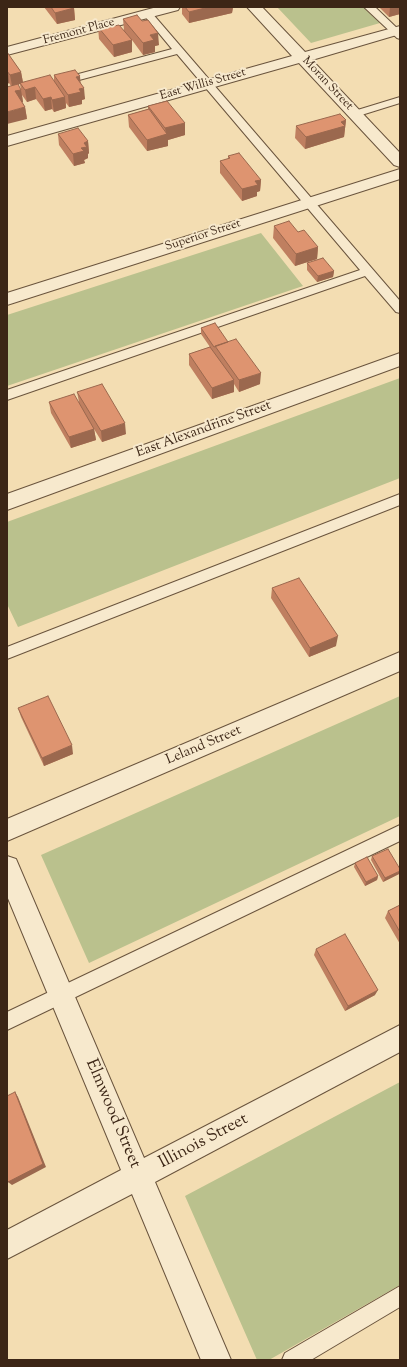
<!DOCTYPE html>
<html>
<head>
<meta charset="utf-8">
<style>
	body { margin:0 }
	#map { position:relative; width:407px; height:1367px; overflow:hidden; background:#f3ddb2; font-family:"Sorts Mill Goudy",serif }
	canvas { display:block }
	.frame { position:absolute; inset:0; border:8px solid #3c2616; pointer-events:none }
</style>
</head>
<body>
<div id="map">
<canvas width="407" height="1367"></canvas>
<div class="frame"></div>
</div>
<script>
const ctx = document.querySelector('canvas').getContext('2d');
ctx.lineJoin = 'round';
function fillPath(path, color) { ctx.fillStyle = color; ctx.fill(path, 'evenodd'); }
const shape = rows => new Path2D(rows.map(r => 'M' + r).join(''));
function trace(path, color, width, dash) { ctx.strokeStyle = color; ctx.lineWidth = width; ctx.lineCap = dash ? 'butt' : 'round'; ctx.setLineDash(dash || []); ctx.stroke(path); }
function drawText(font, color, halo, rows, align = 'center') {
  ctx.font = font + ' "Sorts Mill Goudy",serif'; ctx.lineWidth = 4; ctx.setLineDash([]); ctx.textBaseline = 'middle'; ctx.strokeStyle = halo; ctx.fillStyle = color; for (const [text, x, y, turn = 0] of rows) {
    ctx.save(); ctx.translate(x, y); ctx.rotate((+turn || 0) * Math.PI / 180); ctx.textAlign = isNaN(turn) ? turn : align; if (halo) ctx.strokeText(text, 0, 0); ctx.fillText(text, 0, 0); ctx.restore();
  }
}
fillPath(shape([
	[277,7,363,7,380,23,311,43],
	[261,233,303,286,7,386,7,315],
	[400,378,400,478,18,627,7,604,7,522],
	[400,696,400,816,89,963,41,855],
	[400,1082,400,1285,269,1360,257,1360,185,1196]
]), '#bac18d');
const service = shape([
	[364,7,375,7,400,31,400,39,397,38,364,7],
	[148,11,151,12,400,301,400,313,396,312,365,276,7,400,7,390,360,270,177,54,64,84,56,84,55,82,56,80,172,49,143,14,148,11],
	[400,97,400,103,355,117,350,114,351,112,400,97],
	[400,494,400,505,7,659,7,647,400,494],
	[400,825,400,841,7,1030,7,1012,400,825],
	[400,1286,400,1307,311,1360,282,1360,285,1353,400,1286]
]);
const minor = shape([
	[157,7,180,7,178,10,7,55,7,47,157,7],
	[247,7,262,7,305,52,400,26,400,34,312,60,400,153,400,167,394,165,299,63,7,146,7,136,292,56,247,7],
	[400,169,400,179,7,305,7,293,400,169],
	[400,353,400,366,7,510,7,494,400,353],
	[400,652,400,671,7,841,7,819,400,652],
	[7,856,16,859,144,1158,400,1025,400,1052,155,1182,231,1360,201,1360,132,1194,7,1259,7,1230,121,1170,7,896,7,856]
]);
trace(service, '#6a543d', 2);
trace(minor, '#6a543d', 2);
fillPath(service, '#f7e9cd');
fillPath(minor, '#f7e9cd');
fillPath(shape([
	[44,7,73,7,74,8,75,20,57,24],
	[182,7,233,7,232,13,189,23,182,14],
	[379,7,400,7,400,14,389,17],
	[123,19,159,45,155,46,155,52,143,55,132,40,132,52,114,57,99,39,98,27,114,26,124,30],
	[7,52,21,72,23,82,54,81,54,75,80,82,85,99,82,100,82,104,69,107,66,103,66,108,54,112,52,109,45,111,36,99,27,102,22,95,23,102,22,102,25,107,27,119,11,86,9,83,7,84],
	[20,84,21,90,18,85],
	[148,106,185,123,185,135,168,140,168,146,147,151,129,127,128,115,148,109],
	[346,120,344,137,305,149,295,138,296,126],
	[58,134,88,141,89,153,88,154,88,158,84,160,85,163,74,166,59,145],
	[228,156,261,180,260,191,257,192,257,196,242,201,220,173,220,161,228,159],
	[274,226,298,232,318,247,317,259,295,266,273,238],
	[307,263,334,271,333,277,317,282,307,270],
	[201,328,228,342,260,384,239,392,234,384,234,392,212,399,189,365,189,354,210,347,201,334],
	[77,392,126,434,102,442,94,429,96,440,71,448,51,413,49,402,79,402],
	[272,588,336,646,309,657,271,598],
	[18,708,73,754,44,766,21,717],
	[372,856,399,874,383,882,371,860],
	[355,863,378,876,377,880,365,886,354,867],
	[400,905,400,944,385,918,388,911],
	[316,949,375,995,345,1011,314,955]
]), '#bf7f60');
fillPath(shape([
	[209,7,233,7,232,13,189,23,189,12],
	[390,7,400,7,400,14,389,17],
	[74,8,75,20,57,24,55,13],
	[158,33,159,45,155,46,155,52,143,55,143,43,150,35],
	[132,40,132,52,114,57,113,45],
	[7,71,8,71,9,83,7,84],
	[21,72,23,83,12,86,10,75],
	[80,76,81,88,76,77],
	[35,87,36,99,27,102,25,90],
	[84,88,85,99,82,100,82,104,69,107,68,95,79,89],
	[21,90,23,102,17,103,15,91],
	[51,97,52,109,45,111,43,99],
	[65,97,66,108,54,112,52,100],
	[25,107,27,119,7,124,7,112],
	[346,120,344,137,305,149,306,137],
	[185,123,185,135,168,140,168,146,147,151,147,140,166,134,165,128],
	[88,141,89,153,88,154,88,158,84,160,85,163,74,166,73,154,81,148,84,143],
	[261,180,260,191,257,192,257,196,242,201,242,189,255,181],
	[318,247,317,259,295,266,296,254],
	[334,271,333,277,317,282,318,276],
	[261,373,260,384,239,392,239,380],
	[234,380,234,392,212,399,212,388],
	[125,423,126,434,102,442,101,431],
	[94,429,96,440,71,448,69,437],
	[338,636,336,646,309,657,310,648],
	[72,745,73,754,44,766,42,758],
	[400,871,399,874,383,882,385,878],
	[378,876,377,880,365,886,366,882],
	[378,990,375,995,345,1011,348,1006],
	[15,1092,18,1097,46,1167,12,1185,8,1182]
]), '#9b684e');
const building = shape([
	[51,7,73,7,74,8,55,13,51,7],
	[185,7,209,7,189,12,185,7],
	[137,15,142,21,148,20,158,33,150,35,154,40,143,43,123,19,137,15],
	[112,23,114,26,119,25,132,40,113,45,98,27,112,23],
	[7,52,21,72,10,75,7,71,7,52],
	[75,70,80,76,76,77,84,88,79,89,81,92,68,95,54,75,75,70],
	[50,75,65,97,52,100,51,97,43,99,35,87,25,90,20,83,50,75],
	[18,84,21,90,15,91,25,107,7,112,7,87,18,84],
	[167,101,185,123,165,128,148,106,167,101],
	[149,109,167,134,147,140,128,115,149,109],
	[340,114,346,120,341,122,345,126,306,137,296,126,340,114],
	[78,128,88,141,84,143,87,147,81,148,84,151,73,154,58,134,78,128],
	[239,153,261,180,255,181,258,185,242,189,220,161,230,158,228,156,239,153],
	[289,221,298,232,304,230,318,247,296,254,274,226,289,221],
	[323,258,334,271,318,276,307,263,323,258],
	[215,323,228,342,214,347,201,328,215,323],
	[236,339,261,373,239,380,215,346,236,339],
	[210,347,234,380,212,388,189,354,210,347],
	[102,384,125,423,101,431,77,392,102,384],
	[74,394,94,429,69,437,49,402,74,394],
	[299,578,338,636,310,648,272,588,299,578],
	[48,696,72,745,42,758,18,708,48,696],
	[388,849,400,869,400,871,385,878,372,856,388,849],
	[367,857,378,876,366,882,355,863,367,857],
	[400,905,400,932,388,911,400,905],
	[345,934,378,990,348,1006,316,949,345,934],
	[15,1092,43,1164,8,1182,7,1179,7,1096,15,1092]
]);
fillPath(building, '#de9470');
trace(building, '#9b684e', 1);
drawText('12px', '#3c2616', '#f7e9cd', [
	["Fremont Place",79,32,-15],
	["Moran Street",327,84,47],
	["East Willis Street",203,85,-16],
	["Superior Street",203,236,-18]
]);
drawText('14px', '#3c2616', '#f7e9cd', [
	["East Alexandrine Street",204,430,-20],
	["Leland Street",204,746,-23]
]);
drawText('17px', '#3c2616', '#f7e9cd', [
	["Elmwood Street",112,1114,67],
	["Illinois Street",204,1142,-28]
]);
</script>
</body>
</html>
